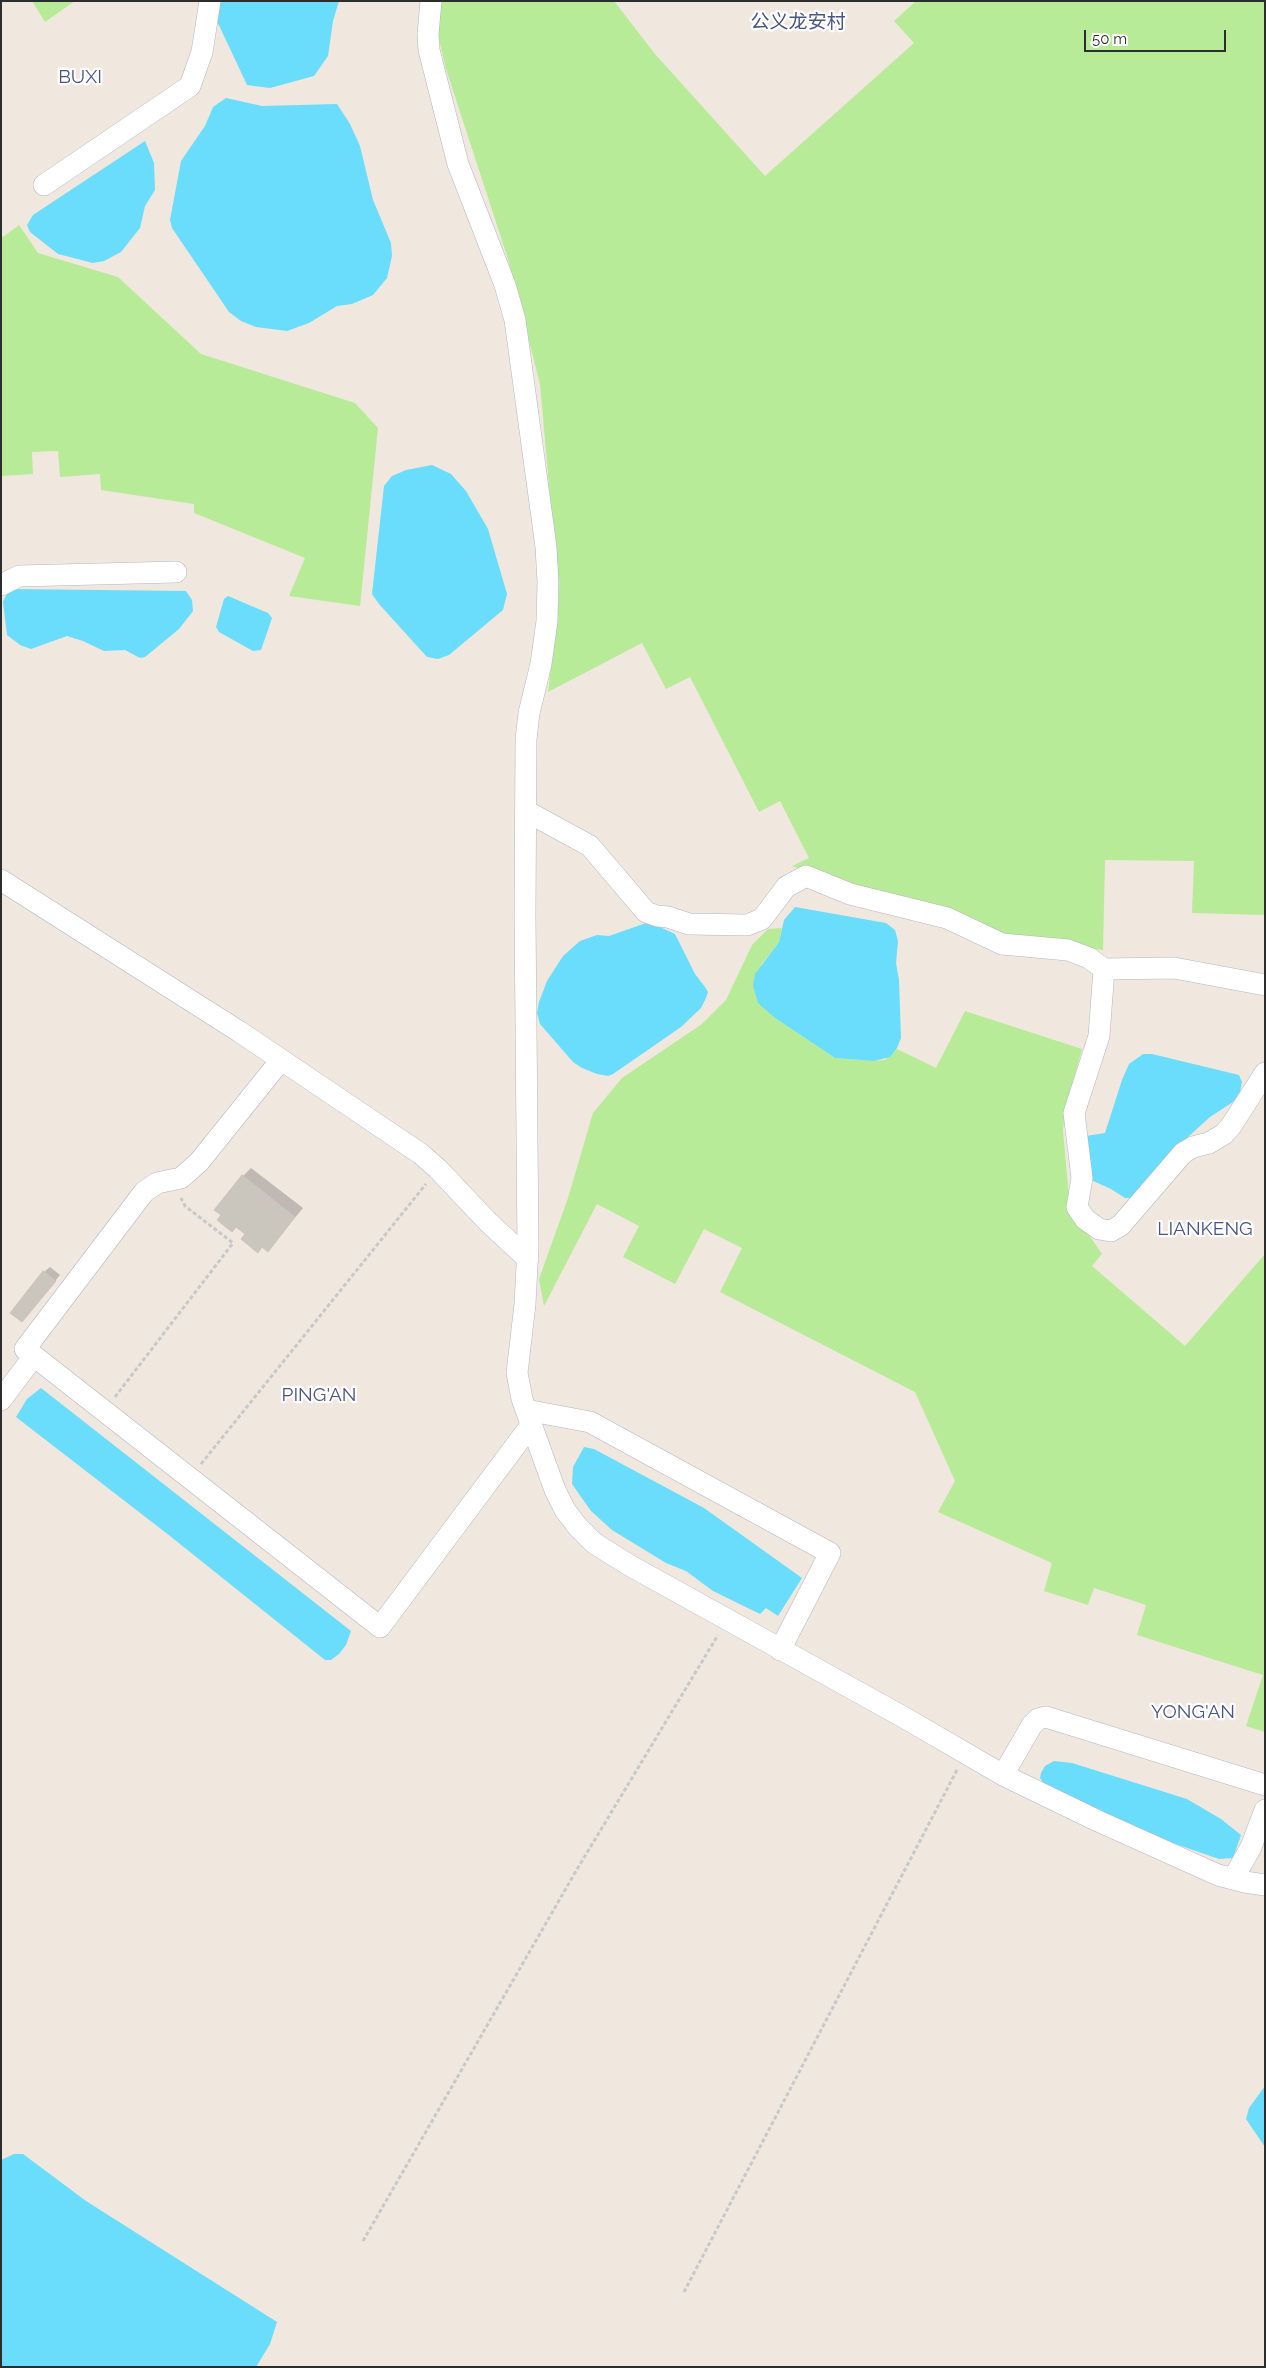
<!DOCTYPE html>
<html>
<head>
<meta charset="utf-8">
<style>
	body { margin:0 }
	#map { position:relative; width:1266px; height:2368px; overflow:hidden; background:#f0e7df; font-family:Raleway,sans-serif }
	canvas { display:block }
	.frame { position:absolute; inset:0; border:2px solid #2d2d2d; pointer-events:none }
	.scale { position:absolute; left:1084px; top:30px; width:142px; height:22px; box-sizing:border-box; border:2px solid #2d2d2d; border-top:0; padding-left:6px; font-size:15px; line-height:18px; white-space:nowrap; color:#2d2d2d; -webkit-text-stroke:4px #fff; paint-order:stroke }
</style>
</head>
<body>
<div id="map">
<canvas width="1266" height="2368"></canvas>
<div class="frame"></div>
<div class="scale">50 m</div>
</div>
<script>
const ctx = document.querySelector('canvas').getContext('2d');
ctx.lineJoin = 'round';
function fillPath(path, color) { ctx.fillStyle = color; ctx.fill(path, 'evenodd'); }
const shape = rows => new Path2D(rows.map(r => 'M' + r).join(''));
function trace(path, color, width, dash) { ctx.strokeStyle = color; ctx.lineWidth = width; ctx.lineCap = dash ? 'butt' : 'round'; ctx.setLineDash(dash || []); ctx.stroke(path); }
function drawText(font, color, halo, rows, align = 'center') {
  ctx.font = font + ' Raleway,"Noto Sans SC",sans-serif'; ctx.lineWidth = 4.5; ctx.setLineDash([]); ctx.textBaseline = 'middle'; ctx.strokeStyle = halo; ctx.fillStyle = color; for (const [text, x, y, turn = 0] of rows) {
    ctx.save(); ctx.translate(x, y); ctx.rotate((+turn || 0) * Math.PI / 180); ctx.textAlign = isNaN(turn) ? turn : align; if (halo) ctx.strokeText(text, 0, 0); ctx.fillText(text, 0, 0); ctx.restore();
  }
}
fillPath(shape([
	[32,1,75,1,45,22],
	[439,1,614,1,655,54,765,176,914,43,894,21,916,1,1265,1,1265,915,1192,913,1194,861,1105,860,1103,950,1014,940,792,866,809,858,780,801,759,812,690,677,666,689,642,643,548,692,559,598,540,384,508,259,446,69,438,35],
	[19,225,38,253,118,277,201,354,355,403,378,428,360,606,289,596,305,558,194,513,194,504,101,490,100,474,60,477,58,451,32,452,33,474,2,476,1,235,3,237],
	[782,928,779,942,761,965,756,997,775,1018,835,1058,874,1061,885,1060,897,1049,936,1068,965,1011,1082,1049,1065,1109,1063,1131,1070,1208,1102,1254,1092,1266,1185,1346,1265,1254,1265,1732,1246,1726,1263,1675,1137,1635,1146,1605,1094,1588,1088,1605,1044,1591,1052,1563,938,1512,955,1481,915,1392,720,1292,742,1248,704,1229,675,1284,623,1257,639,1226,597,1204,544,1306,539,1279,568,1198,593,1113,622,1078,702,1024,726,1000,752,945,768,929]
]), '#b8eb97');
fillPath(shape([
	[219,1,339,1,333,21,328,56,314,76,270,88,247,85,217,21],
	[226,98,262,106,337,104,350,124,360,146,373,200,391,243,392,256,387,278,373,295,352,304,337,306,309,323,287,331,256,327,241,321,229,312,172,228,170,220,181,161,205,126,213,107],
	[145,141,154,163,155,190,145,206,140,228,121,252,104,261,93,263,58,254,30,232,27,225,33,215],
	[432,465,451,474,466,491,488,529,507,594,503,610,449,655,438,659,427,657,379,604,372,594,384,486,392,476,406,470],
	[12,589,186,591,192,600,193,611,179,629,145,657,140,658,125,650,104,651,83,641,67,636,31,649,20,645,7,635,3,602,7,593],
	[228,596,268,613,272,618,261,650,253,651,219,632,216,627,224,599],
	[795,907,886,923,895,930,898,941,896,963,899,980,901,1038,897,1048,890,1057,874,1061,835,1058,775,1018,758,1003,753,986,755,974,779,942,784,920],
	[649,922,675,934,695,974,705,987,708,992,706,998,701,1008,681,1027,613,1074,608,1076,597,1074,582,1068,573,1062,540,1024,537,1013,539,1002,547,981,563,956,580,941,597,935,609,936],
	[1143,1054,1152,1054,1239,1075,1242,1082,1240,1092,1233,1102,1210,1117,1189,1136,1134,1198,1125,1198,1111,1189,1091,1180,1086,1136,1105,1133,1122,1080,1129,1064],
	[41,1388,351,1631,346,1645,339,1654,331,1660,325,1660,170,1536,16,1417,27,1399],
	[584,1447,594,1449,704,1508,802,1578,778,1616,766,1608,760,1614,713,1591,686,1571,666,1563,612,1530,591,1511,572,1484,573,1467],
	[1054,1761,1072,1763,1187,1799,1221,1819,1241,1835,1233,1858,1219,1859,1144,1833,1044,1784,1040,1778,1041,1773,1045,1766],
	[1265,2086,1265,2147,1246,2119,1249,2108],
	[14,2154,23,2154,86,2201,277,2322,270,2344,256,2367,1,2367,1,2160]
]), '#69ddfb');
fillPath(shape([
	[251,1168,303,1208,268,1250,263,1246,258,1251,247,1234,236,1226,243,1176],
	[50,1267,60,1275,22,1321,44,1272]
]), '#0003');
const building = shape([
	[242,1175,295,1217,268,1252,262,1247,258,1253,241,1239,245,1234,236,1227,232,1232,217,1220,221,1215,214,1210,242,1175],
	[43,1271,56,1281,22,1322,10,1313,43,1271]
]);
fillPath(building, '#cbc6bd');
trace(building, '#ccc3b8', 1);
const minor = shape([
	[431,1,428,34,429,50,458,164,505,285,515,320,546,547,548,582,547,621,541,664,529,713,526,739,525,916,528,1247,525,1304,517,1373,522,1399,555,1490,565,1510,577,1526,594,1543,629,1565,905,1718,1003,1775,1098,1821,1218,1875,1245,1882,1265,1885],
	[44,185,190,86,202,52,210,1],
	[1,585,19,576,176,572],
	[526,811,590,846,646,912,657,916,668,917,689,924,747,925,762,919,786,887,806,876,850,894,947,918,1002,944,1068,950,1089,958,1104,969,1174,968,1265,985],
	[1,880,240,1032,421,1154,438,1169,488,1222,528,1259],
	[1104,969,1099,1036,1074,1113,1082,1178,1077,1207,1085,1219,1099,1229,1111,1231,1121,1225,1183,1153,1193,1147,1209,1143,1224,1134,1231,1126,1265,1073],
	[281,1060,199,1162,181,1178,157,1183,144,1192,25,1349,380,1627,531,1425],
	[1,1400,34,1356],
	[526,1410,590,1422,830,1553,780,1650],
	[1003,1775,1032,1725,1038,1719,1046,1717,1265,1785],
	[1233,1879,1251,1847,1265,1810]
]);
trace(minor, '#b3b6c2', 22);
trace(shape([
	[115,1397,233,1243,185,1206,181,1198],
	[201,1464,426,1184],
	[363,2241,576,1871,718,1635],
	[684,2292,957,1770]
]), '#c8c8c8', 3, [4, 2.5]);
trace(minor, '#fff', 21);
drawText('19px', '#485683', '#fff', [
	["公义龙安村",798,22],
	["BUXI",80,77],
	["LIANKENG",1205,1229],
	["PING'AN",319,1395],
	["YONG'AN",1193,1712]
]);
</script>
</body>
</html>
